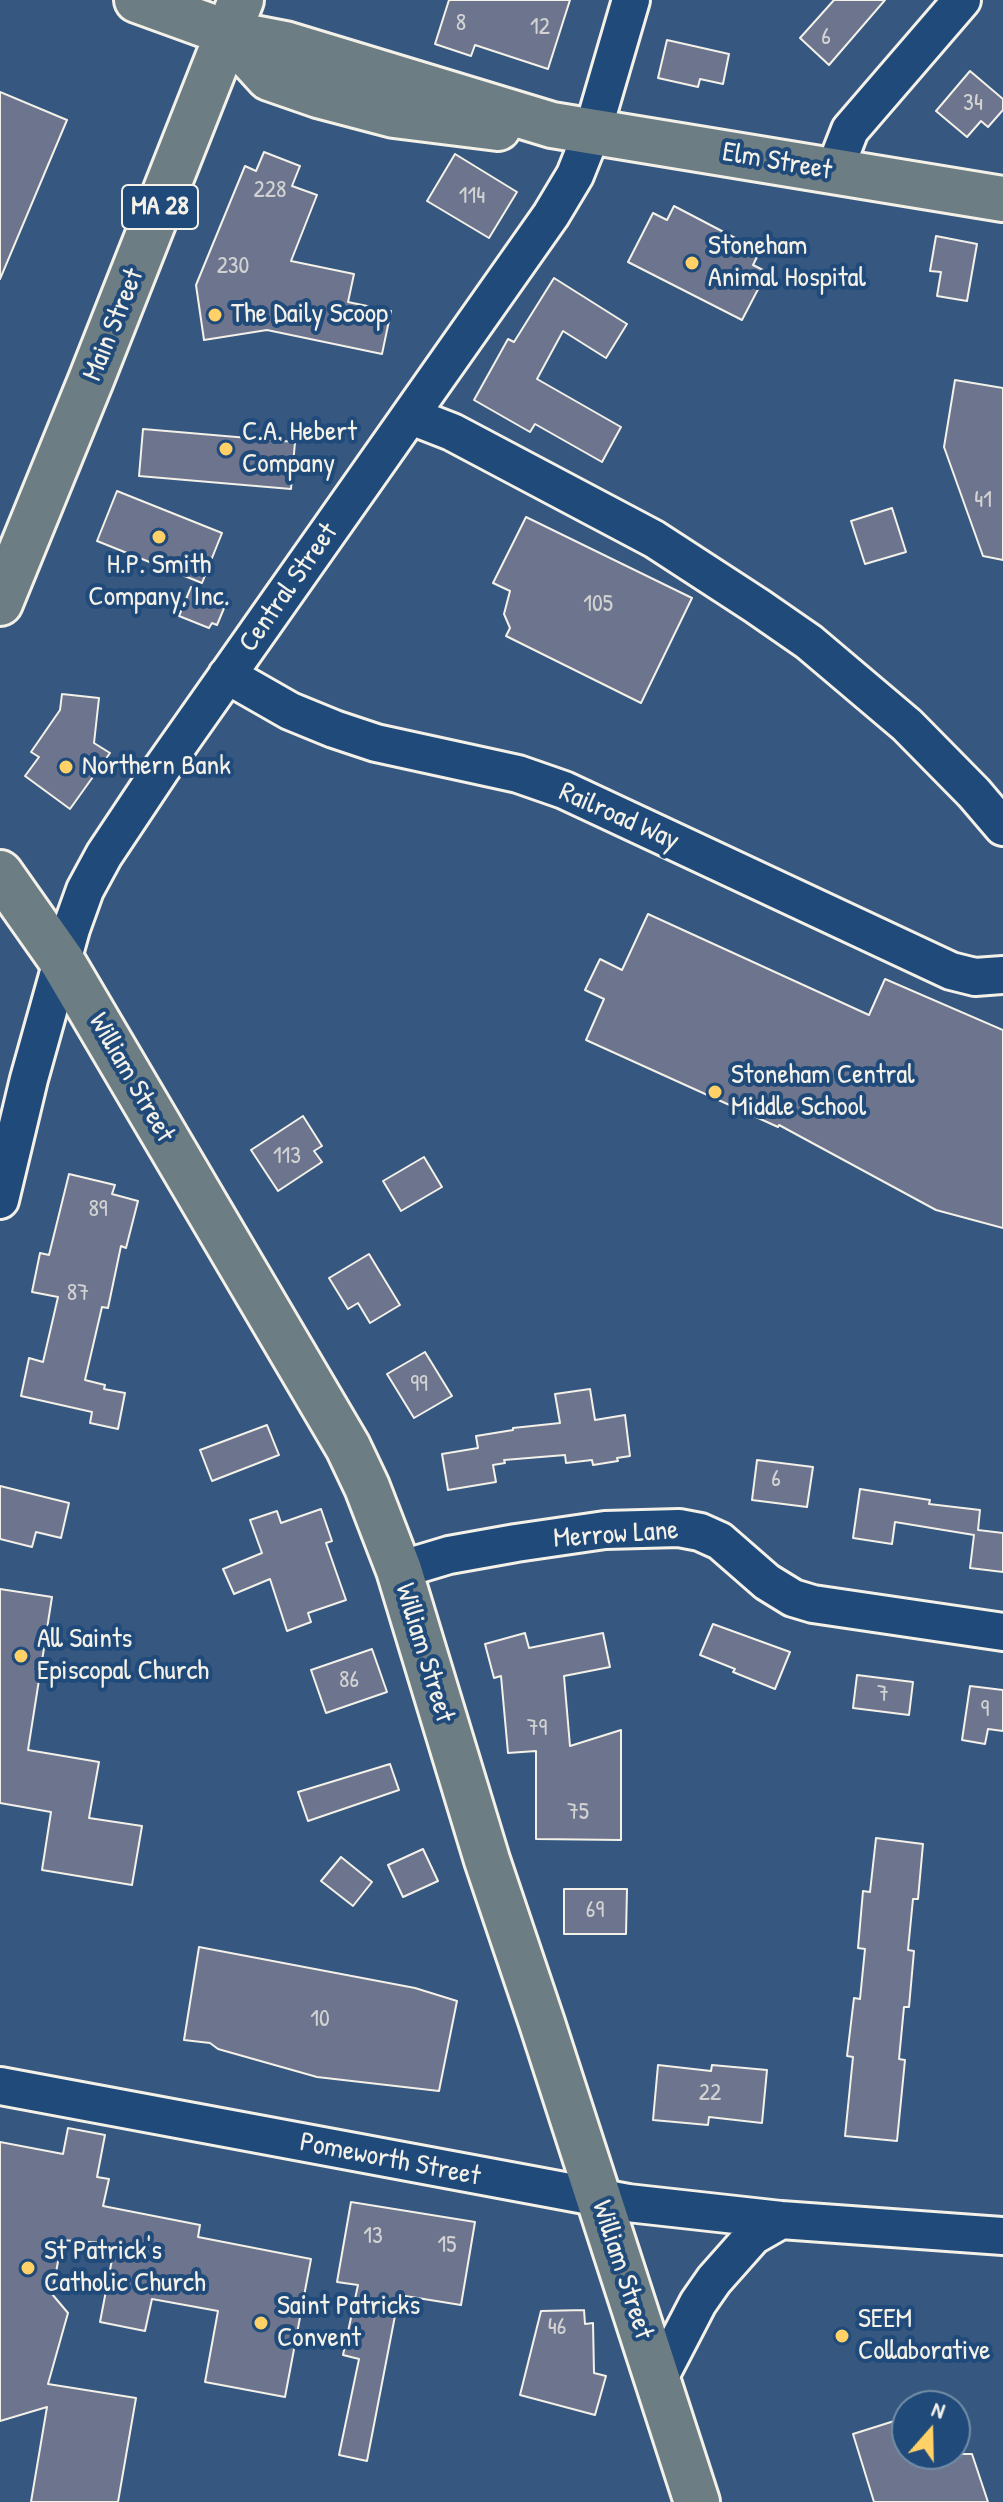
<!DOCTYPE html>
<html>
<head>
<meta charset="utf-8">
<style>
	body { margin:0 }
	#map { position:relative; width:1003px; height:2502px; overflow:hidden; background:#365780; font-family:"Patrick Hand",sans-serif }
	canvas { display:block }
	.north { position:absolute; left:891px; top:2390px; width:80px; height:80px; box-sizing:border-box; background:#1f4a7a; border:2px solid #748da6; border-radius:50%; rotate:20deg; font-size:22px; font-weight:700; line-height:32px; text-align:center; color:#f4f1e8 }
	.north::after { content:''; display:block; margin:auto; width:28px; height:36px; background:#ffd166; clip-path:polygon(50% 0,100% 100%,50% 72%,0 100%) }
</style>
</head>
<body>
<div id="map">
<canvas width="1003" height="2502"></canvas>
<div class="north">N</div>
</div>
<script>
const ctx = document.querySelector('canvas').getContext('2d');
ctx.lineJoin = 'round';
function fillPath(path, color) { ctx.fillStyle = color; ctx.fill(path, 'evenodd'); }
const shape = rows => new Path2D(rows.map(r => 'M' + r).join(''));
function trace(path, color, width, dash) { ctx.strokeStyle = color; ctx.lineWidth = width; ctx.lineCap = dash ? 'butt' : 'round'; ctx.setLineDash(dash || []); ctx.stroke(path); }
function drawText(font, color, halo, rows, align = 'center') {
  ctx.font = font + ' "Patrick Hand",sans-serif'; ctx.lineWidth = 8; ctx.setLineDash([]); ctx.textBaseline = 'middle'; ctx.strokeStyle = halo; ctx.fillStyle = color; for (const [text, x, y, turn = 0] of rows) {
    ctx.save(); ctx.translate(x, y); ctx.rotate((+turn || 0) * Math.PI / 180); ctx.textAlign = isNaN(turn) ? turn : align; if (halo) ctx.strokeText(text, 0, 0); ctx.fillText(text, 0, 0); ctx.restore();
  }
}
const building = shape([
	[449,0,570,0,548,69,475,45,471,56,435,44,449,0],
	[834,0,885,0,829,65,800,38,834,0],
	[667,40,729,54,723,84,700,79,698,87,658,78,667,40],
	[970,71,1003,99,1003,110,988,127,981,121,967,137,936,111,970,71],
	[0,92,67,120,0,279,0,92],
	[264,152,300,166,292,186,317,195,291,261,354,274,348,302,391,311,382,354,267,330,204,340,196,285,245,166,256,171,264,152],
	[455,154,517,192,489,238,427,201,455,154],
	[674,206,760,251,753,265,767,272,742,320,628,262,653,213,667,220,674,206],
	[936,236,977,244,967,301,937,296,941,272,930,271,936,236],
	[554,278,627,324,606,358,563,331,537,379,621,427,602,462,535,424,530,432,474,400,508,339,514,342,554,278],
	[955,380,1003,388,1003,560,983,556,944,447,955,380],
	[143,429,295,442,291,489,139,476,143,429],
	[117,491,222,533,202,583,97,541,117,491],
	[892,508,906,552,865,564,851,521,892,508],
	[526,517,692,598,641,703,506,636,510,628,504,614,510,591,493,583,526,517],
	[191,587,227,601,217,625,212,623,209,628,179,616,191,587],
	[62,694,99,698,94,743,110,753,70,809,25,776,39,757,31,752,60,710,62,694],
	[648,914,869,1015,885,979,1003,1030,1003,1228,936,1210,779,1125,778,1127,586,1040,604,999,585,990,600,959,622,970,648,914],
	[303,1116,322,1146,314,1151,322,1162,278,1191,251,1150,303,1116],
	[424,1157,442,1187,401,1211,383,1181,424,1157],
	[69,1174,115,1185,112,1194,138,1201,126,1248,121,1246,108,1308,102,1307,85,1380,105,1385,104,1389,125,1393,118,1429,90,1423,92,1412,21,1396,29,1358,43,1362,58,1297,32,1292,40,1253,49,1255,69,1174],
	[369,1254,400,1305,370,1323,358,1303,348,1309,329,1278,369,1254],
	[425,1352,452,1396,414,1418,387,1374,425,1352],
	[590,1389,595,1420,625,1415,630,1456,617,1458,618,1461,593,1465,592,1460,566,1463,565,1455,504,1460,505,1463,493,1465,496,1482,448,1490,442,1454,478,1448,476,1436,513,1430,513,1428,560,1423,555,1394,590,1389],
	[267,1425,279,1455,212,1481,200,1450,267,1425],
	[757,1460,813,1467,807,1507,752,1500,757,1460],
	[0,1486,69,1503,61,1538,36,1532,32,1547,0,1539,0,1486],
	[860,1489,930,1500,929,1504,980,1510,978,1530,1003,1533,1003,1572,970,1568,974,1535,895,1522,892,1544,853,1538,860,1489],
	[321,1509,332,1541,326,1543,346,1600,308,1613,311,1622,287,1631,270,1579,234,1594,223,1569,262,1553,250,1520,277,1511,281,1523,321,1509],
	[0,1589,52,1597,28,1750,99,1762,89,1818,142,1826,132,1885,42,1870,51,1812,0,1803,0,1589],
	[713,1624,790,1652,775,1689,733,1672,735,1669,700,1655,713,1624],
	[525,1633,529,1648,603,1633,610,1667,564,1676,570,1746,621,1730,621,1840,536,1839,536,1751,508,1753,501,1676,494,1678,485,1644,525,1633],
	[372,1649,387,1692,326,1713,311,1670,372,1649],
	[857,1675,913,1682,909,1715,853,1708,857,1675],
	[970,1686,1003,1690,1003,1731,988,1729,985,1744,962,1740,970,1686],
	[390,1764,399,1790,308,1821,298,1792,390,1764],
	[876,1838,923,1844,918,1899,913,1899,908,1950,914,1951,909,2007,904,2007,899,2059,905,2060,897,2141,845,2136,853,2057,847,2056,854,1998,860,1999,865,1949,858,1948,863,1891,870,1892,876,1838],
	[423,1849,438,1881,403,1897,388,1865,423,1849],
	[341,1857,372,1882,353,1906,321,1881,341,1857],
	[564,1889,627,1889,626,1934,564,1934,564,1889],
	[199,1947,415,1988,457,2001,439,2091,317,2077,218,2049,210,2043,184,2040,199,1947],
	[658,2065,711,2071,712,2065,767,2070,762,2123,709,2117,708,2125,653,2120,658,2065],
	[68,2128,105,2135,97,2177,109,2179,103,2206,200,2225,198,2237,311,2259,285,2397,205,2382,218,2311,152,2299,145,2331,100,2322,115,2244,62,2240,52,2294,68,2313,48,2384,136,2398,118,2502,31,2502,47,2407,0,2421,0,2142,63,2154,68,2128],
	[351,2202,475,2222,461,2305,399,2295,367,2461,339,2455,359,2359,343,2355,358,2285,337,2282,351,2202],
	[584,2310,585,2324,593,2323,594,2373,606,2376,595,2415,520,2395,541,2311,584,2310],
	[907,2417,907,2454,972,2454,988,2502,874,2502,853,2434,907,2417]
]);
fillPath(building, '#6d758e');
trace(building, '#f4f1e8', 2);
const minor = shape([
	[834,171,850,130,962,0],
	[411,416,452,432,654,539,757,606,809,642,907,725,974,793,1003,827],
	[227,675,290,711,334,729,376,743,518,774,564,790,951,971,975,977,1003,975],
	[0,1200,29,1079,71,929,85,890,104,855,160,771,551,215,575,175,593,130,631,0],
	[399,1570,449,1555,516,1543,605,1530,679,1528,700,1532,720,1541,767,1582,793,1598,813,1604,1003,1632],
	[0,2086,628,2203,781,2220,1003,2236],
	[658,2380,698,2303,714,2280,753,2236,781,2220]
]);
const major = shape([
	[137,0,228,33,285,44,552,125,1003,199],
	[228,33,269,78,318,95,394,115,498,128],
	[0,603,91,380,241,0],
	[0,873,62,961,348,1447,367,1487,399,1570,487,1860,542,2023,697,2502]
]);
trace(minor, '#f4f1e8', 42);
trace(major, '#f4f1e8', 50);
trace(minor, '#1f4a7a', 36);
trace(major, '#6d7d84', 44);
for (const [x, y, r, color] of [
	[692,263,8,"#ffd166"],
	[215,315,8,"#ffd166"],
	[226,449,8,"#ffd166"],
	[159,537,8,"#ffd166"],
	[66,767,8,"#ffd166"],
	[715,1092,8,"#ffd166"],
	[21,1656,8,"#ffd166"],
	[28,2268,8,"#ffd166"],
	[261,2323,8,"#ffd166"],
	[842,2336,8,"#ffd166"]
]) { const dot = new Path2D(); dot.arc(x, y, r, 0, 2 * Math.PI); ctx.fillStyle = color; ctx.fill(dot); trace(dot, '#1f4a7a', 3); }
drawText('24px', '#d2d2d2', null, [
	["8",461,24],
	["12",540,28],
	["6",826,38],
	["34",973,104],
	["228",270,191],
	["114",472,197],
	["230",233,267],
	["41",983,501],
	["105",598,605],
	["113",287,1157],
	["89",98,1210],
	["87",78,1294],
	["99",419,1385],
	["6",776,1480],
	["86",349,1681],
	["7",883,1695],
	["9",985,1710],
	["79",537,1729],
	["75",578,1813],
	["69",595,1911],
	["10",320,2020],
	["22",710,2094],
	["13",373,2237],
	["15",447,2246],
	["46",557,2328]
]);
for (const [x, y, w] of [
	[160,207,76]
]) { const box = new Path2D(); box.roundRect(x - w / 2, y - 22, w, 44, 6); ctx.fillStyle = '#1f4a7a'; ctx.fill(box); trace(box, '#f4f1e8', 2); }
drawText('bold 26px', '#f4f1e8', null, [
	["MA 28",160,207]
]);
drawText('28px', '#f4f1e8', '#1f4a7a', [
	["Elm Street",777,162,10],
	["Main Street",114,325,-68],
	["Central Street",289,588,-55],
	["Railroad Way",619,817,24],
	["William Street",131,1078,60],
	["Merrow Lane",616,1535,-4],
	["William Street",424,1653,73],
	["Pomeworth Street",390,2160,11],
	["William Street",622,2270,72]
]);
drawText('28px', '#f4f1e8', '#1f4a7a', [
	["Stoneham",708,247],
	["Animal Hospital",708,279],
	["The Daily Scoop",231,315],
	["C.A. Hebert",242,433],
	["Company",242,465],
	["H.P. Smith",159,566,"center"],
	["Company, Inc.",159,598,"center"],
	["Northern Bank",82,767],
	["Stoneham Central",731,1076],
	["Middle School",731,1108],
	["All Saints",37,1640],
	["Episcopal Church",37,1672],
	["St Patrick's",44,2252],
	["Catholic Church",44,2284],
	["Saint Patricks",277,2307],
	["Convent",277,2339],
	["SEEM",858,2320],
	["Collaborative",858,2352]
], 'left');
</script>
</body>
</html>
